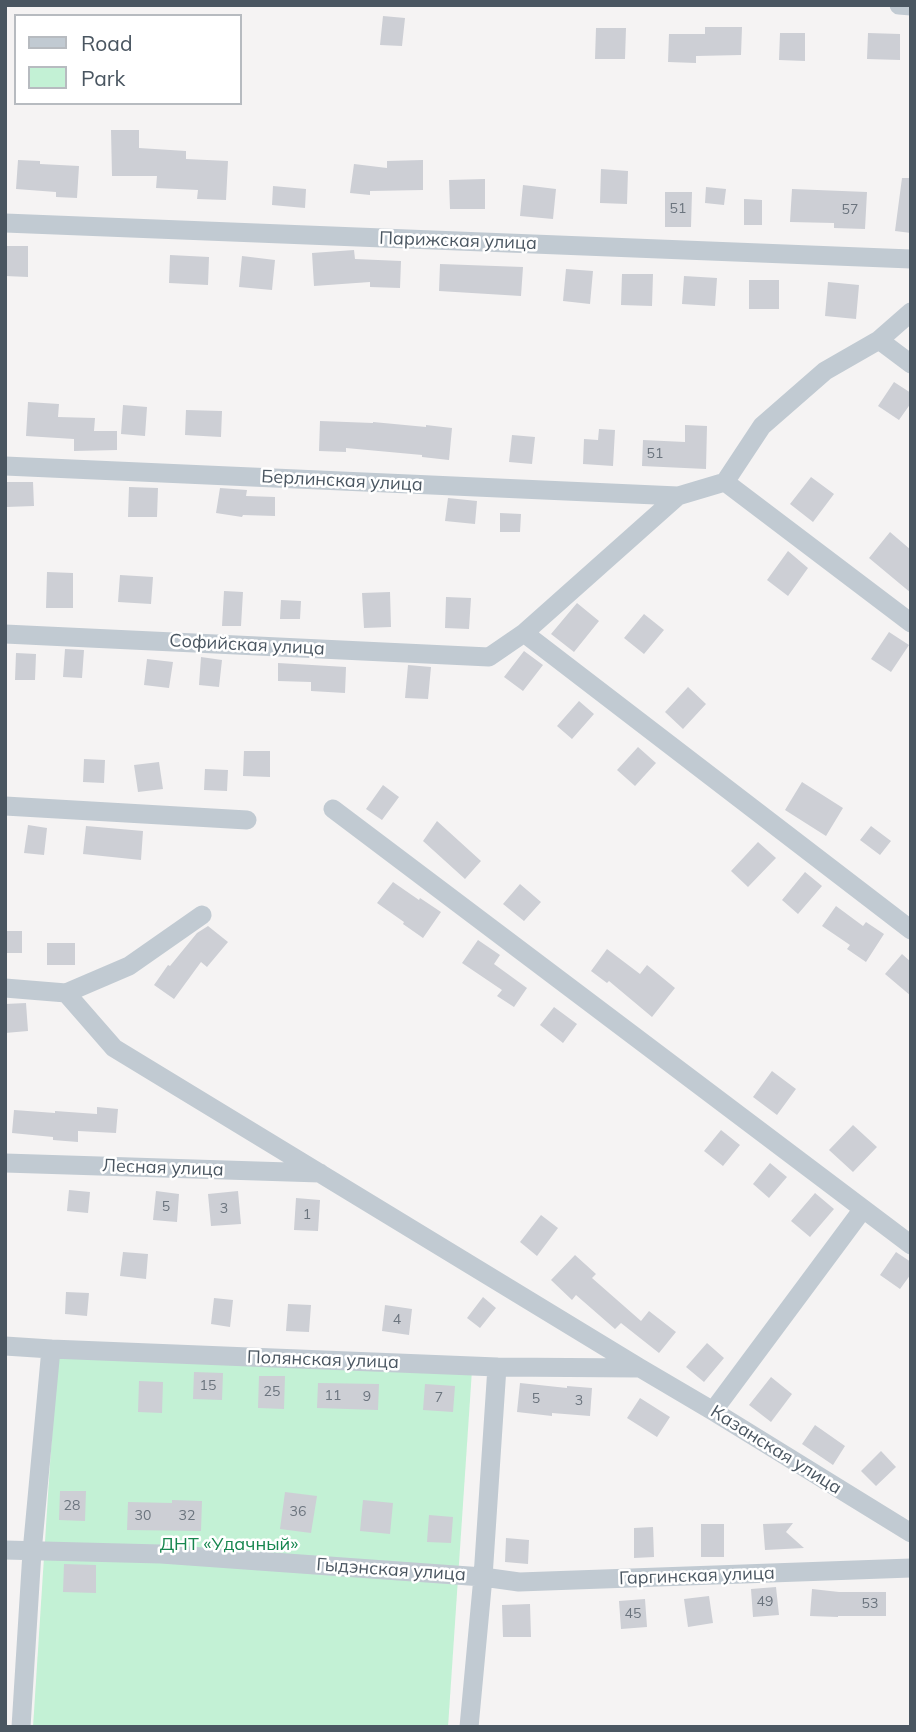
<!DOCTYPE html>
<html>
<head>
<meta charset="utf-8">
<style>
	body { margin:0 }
	#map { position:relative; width:916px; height:1732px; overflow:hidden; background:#f5f3f3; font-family:Mulish,sans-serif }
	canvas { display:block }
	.frame { position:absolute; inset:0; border:7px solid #4a5661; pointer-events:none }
	.legend { position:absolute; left:14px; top:14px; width:228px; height:91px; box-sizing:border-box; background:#fff; border:2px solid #b7bbc0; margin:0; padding:9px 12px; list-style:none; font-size:21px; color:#4a5661 }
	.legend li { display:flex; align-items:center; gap:14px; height:35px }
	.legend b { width:35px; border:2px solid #b7bbc0 }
</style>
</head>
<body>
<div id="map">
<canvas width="916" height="1732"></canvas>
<div class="frame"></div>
<ul class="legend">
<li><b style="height:9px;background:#c1cad2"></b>Road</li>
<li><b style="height:19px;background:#c3f1d5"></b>Park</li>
</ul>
</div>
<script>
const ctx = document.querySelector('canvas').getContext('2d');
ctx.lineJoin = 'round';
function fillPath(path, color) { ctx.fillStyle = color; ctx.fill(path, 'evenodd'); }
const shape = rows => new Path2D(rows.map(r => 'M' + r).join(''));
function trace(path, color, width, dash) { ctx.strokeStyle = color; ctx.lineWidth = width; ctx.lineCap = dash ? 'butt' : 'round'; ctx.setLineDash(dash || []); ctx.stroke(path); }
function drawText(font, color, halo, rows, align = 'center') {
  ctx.font = font + ' Mulish,sans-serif'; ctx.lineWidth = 5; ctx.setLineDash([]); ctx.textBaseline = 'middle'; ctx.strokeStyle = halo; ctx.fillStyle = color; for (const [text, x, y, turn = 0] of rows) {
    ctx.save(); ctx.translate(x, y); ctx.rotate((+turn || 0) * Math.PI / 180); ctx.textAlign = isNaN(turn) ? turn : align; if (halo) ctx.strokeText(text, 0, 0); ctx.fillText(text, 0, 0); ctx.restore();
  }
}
fillPath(shape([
	[57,1356,472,1370,448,1727,33,1727]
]), '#c3f1d5');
fillPath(shape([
	[383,16,405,18,402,46,380,45],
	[705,27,742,27,741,55,696,56,696,63,668,62,669,34,705,34],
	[596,28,626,28,625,59,595,59],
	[780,33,805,33,805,61,779,60],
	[868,33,900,34,900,60,867,59],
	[111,130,139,130,139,148,186,151,186,159,228,161,226,200,197,199,198,190,156,188,157,176,112,176],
	[18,160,40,161,40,164,79,166,77,198,56,197,56,192,16,189],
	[423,160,423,190,370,191,370,195,350,193,354,164,387,168,387,161],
	[601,169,628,171,627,204,600,203],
	[902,178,911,178,911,233,895,231],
	[485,179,485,209,450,209,449,180],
	[523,185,556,189,553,219,520,216],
	[273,186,306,189,305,208,272,205],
	[706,187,726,189,724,205,705,203],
	[792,189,867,192,865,229,834,228,834,223,790,222],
	[665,192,692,192,691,227,665,227],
	[744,199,762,200,762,225,744,225],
	[5,246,28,246,28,277,5,276],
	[354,250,355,259,401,261,400,288,370,287,370,282,314,286,312,253],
	[170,255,209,257,208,285,169,283],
	[242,256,275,260,272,290,239,287],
	[440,264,523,267,521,296,439,291],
	[566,269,593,271,590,304,563,301],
	[622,274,653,274,652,306,621,305],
	[684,276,717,278,715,306,682,304],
	[749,280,779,280,779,309,749,309],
	[828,282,859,285,856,319,825,316],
	[894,382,911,393,911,403,899,420,878,406],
	[28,402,59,404,58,417,95,418,94,431,117,431,117,450,74,451,74,439,26,436],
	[123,405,147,407,145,436,121,434],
	[186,410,222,411,221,437,185,435],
	[320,421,373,423,373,422,426,427,426,425,452,428,449,460,422,457,422,455,346,448,346,452,319,451],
	[685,425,707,426,706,469,642,466,643,440,685,442],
	[599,429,615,430,613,466,583,464,584,439,598,440],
	[512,435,535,437,532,464,509,462],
	[811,477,834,494,813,522,790,504],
	[6,482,33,482,34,506,6,507],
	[129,487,158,488,157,517,128,517],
	[220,488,247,490,246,496,275,497,275,516,243,515,242,517,216,513],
	[448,498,477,501,475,524,445,521],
	[500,513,521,514,520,532,500,532],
	[890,532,911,550,911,593,869,558],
	[788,551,808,568,788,596,767,580],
	[47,572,73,573,73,608,46,608],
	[120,575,153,577,151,604,118,602],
	[224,591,243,592,241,626,222,626],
	[390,592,391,627,364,628,362,593],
	[446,597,471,598,469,629,445,628],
	[281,600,301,601,300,619,280,619],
	[577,603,599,621,574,652,551,634],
	[644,614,664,630,644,654,624,638],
	[889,632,909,645,891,672,871,659],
	[65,649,84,650,82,678,63,677],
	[524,651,543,665,523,691,504,677],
	[16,653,36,654,35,680,15,680],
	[201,657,222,660,219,687,199,685],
	[147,659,173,662,169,688,144,685],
	[278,663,346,667,345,693,311,691,311,682,278,681],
	[408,665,431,667,428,699,405,698],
	[688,687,706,704,683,729,665,712],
	[579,701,594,714,572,739,557,726],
	[638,747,656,763,635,786,617,770],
	[244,751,270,751,270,777,243,776],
	[84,759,105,760,104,783,83,782],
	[159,762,163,789,138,792,134,765],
	[205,769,228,770,227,791,204,790],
	[802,782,843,808,826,836,785,810],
	[383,785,399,797,382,820,366,809],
	[437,821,481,861,465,879,423,841],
	[28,825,47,828,44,855,24,853],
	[86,826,143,831,141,860,83,854],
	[871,826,891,841,880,855,860,840],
	[758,842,776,858,748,887,731,871],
	[805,872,822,886,798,914,782,900],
	[393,882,419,900,420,898,441,912,423,938,403,924,404,922,377,903],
	[520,884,541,902,524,921,503,904],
	[836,906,863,926,866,922,884,934,866,962,847,949,850,945,822,926],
	[208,926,228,942,207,967,201,962,174,999,154,985,168,965,170,966,197,933],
	[5,931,22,931,22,953,5,953],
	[478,940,500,955,494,964,527,988,514,1007,497,996,502,990,462,963],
	[47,943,75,943,75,965,47,965],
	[607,949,640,974,647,965,675,988,652,1017,609,981,607,983,591,971],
	[902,954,911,962,911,996,885,974],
	[26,1003,28,1031,5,1033,5,1004],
	[554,1007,577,1024,563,1043,540,1025],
	[772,1071,796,1089,777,1115,753,1097],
	[97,1107,118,1109,116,1133,78,1131,78,1142,53,1140,53,1137,12,1133,14,1110,55,1113,55,1111,97,1114],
	[853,1125,877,1147,853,1172,829,1150],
	[721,1130,740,1145,723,1166,704,1151],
	[770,1163,787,1177,769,1198,753,1184],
	[69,1190,90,1192,88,1213,67,1211],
	[156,1191,179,1194,177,1222,153,1220],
	[238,1191,241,1224,211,1226,208,1194],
	[815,1193,834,1209,810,1237,791,1221],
	[296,1198,320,1200,318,1231,294,1230],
	[541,1215,558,1228,537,1256,520,1242],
	[123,1252,148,1254,146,1279,120,1276],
	[896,1252,911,1262,911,1274,900,1289,880,1275],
	[575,1255,596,1274,592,1278,641,1321,649,1311,676,1332,659,1353,621,1323,615,1329,576,1295,572,1300,551,1280],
	[66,1292,89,1293,87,1316,65,1314],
	[483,1297,496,1308,480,1328,467,1318],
	[214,1298,233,1300,230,1327,211,1324],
	[288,1304,311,1305,309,1332,286,1331],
	[385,1305,412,1309,409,1335,382,1331],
	[707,1343,724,1358,704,1382,686,1367],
	[194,1372,223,1373,222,1400,193,1399],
	[259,1376,285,1376,284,1409,258,1408],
	[771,1377,792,1394,771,1422,749,1405],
	[139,1381,163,1382,162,1413,138,1412],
	[318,1383,379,1384,378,1410,317,1408],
	[520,1383,567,1388,567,1386,592,1388,590,1416,552,1413,552,1416,517,1412],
	[425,1384,455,1386,453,1412,423,1410],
	[640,1398,670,1417,657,1437,627,1418],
	[815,1425,845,1446,833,1465,802,1444],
	[881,1451,896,1467,876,1486,861,1471],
	[60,1491,86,1491,85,1521,59,1520],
	[285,1492,317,1496,311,1533,280,1529],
	[172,1500,202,1501,201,1531,127,1530,128,1502,172,1503],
	[363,1500,393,1503,390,1534,360,1531],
	[429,1515,453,1517,451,1543,427,1542],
	[793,1523,786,1532,804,1548,765,1550,763,1524],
	[701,1524,724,1524,724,1557,701,1557],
	[653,1527,654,1557,634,1558,634,1528],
	[506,1538,529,1540,528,1564,505,1562],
	[64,1564,96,1565,96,1593,63,1592],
	[776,1587,779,1615,753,1617,751,1589],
	[812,1589,839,1592,886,1592,886,1616,838,1616,838,1617,810,1616],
	[709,1596,713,1623,688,1627,684,1599],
	[645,1599,647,1627,621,1629,619,1601],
	[530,1604,531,1637,503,1637,502,1605]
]), '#cdcfd5');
trace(shape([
	[899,5,911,6],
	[5,223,911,259],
	[879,340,911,364],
	[5,466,678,496],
	[725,482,911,623],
	[524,633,911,930],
	[5,634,489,657,524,633,678,496,725,482,762,426,825,371,879,340,911,312],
	[5,806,247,820],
	[333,809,911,1245],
	[5,988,66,993,129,966,202,915],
	[66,993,114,1048,640,1368,713,1411,911,1533],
	[5,1163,320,1173],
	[5,1346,51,1349,497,1367,639,1368],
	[713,1411,863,1209],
	[5,1550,161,1554,483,1577,519,1582,911,1568],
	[21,1727,32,1552,51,1349],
	[469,1727,483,1577,497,1367]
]), '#c1cad2', 19);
drawText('14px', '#6b747e', null, [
	["51",678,209],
	["57",850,210],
	["51",655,454],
	["5",166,1207],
	["3",224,1209],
	["1",307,1215],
	["4",397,1320],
	["15",208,1386],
	["25",272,1392],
	["11",333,1396],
	["9",367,1397],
	["7",439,1398],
	["5",536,1399],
	["3",579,1401],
	["28",72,1506],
	["36",298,1512],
	["30",143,1516],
	["32",187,1516],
	["49",765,1602],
	["53",870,1604],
	["45",633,1614]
]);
drawText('18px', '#4a5661', '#fff', [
	["Парижская улица",458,241,2],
	["Берлинская улица",342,481,3],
	["Софийская улица",247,645,3],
	["Лесная улица",163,1168,2],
	["Полянская улица",323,1360,2],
	["Казанская улица",776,1450,32],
	["Гыдэнская улица",391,1570,4],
	["Гаргинская улица",697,1576,-2]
]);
drawText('18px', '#17864f', '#fff', [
	["ДНТ «Удачный»",229,1545]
]);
</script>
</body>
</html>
